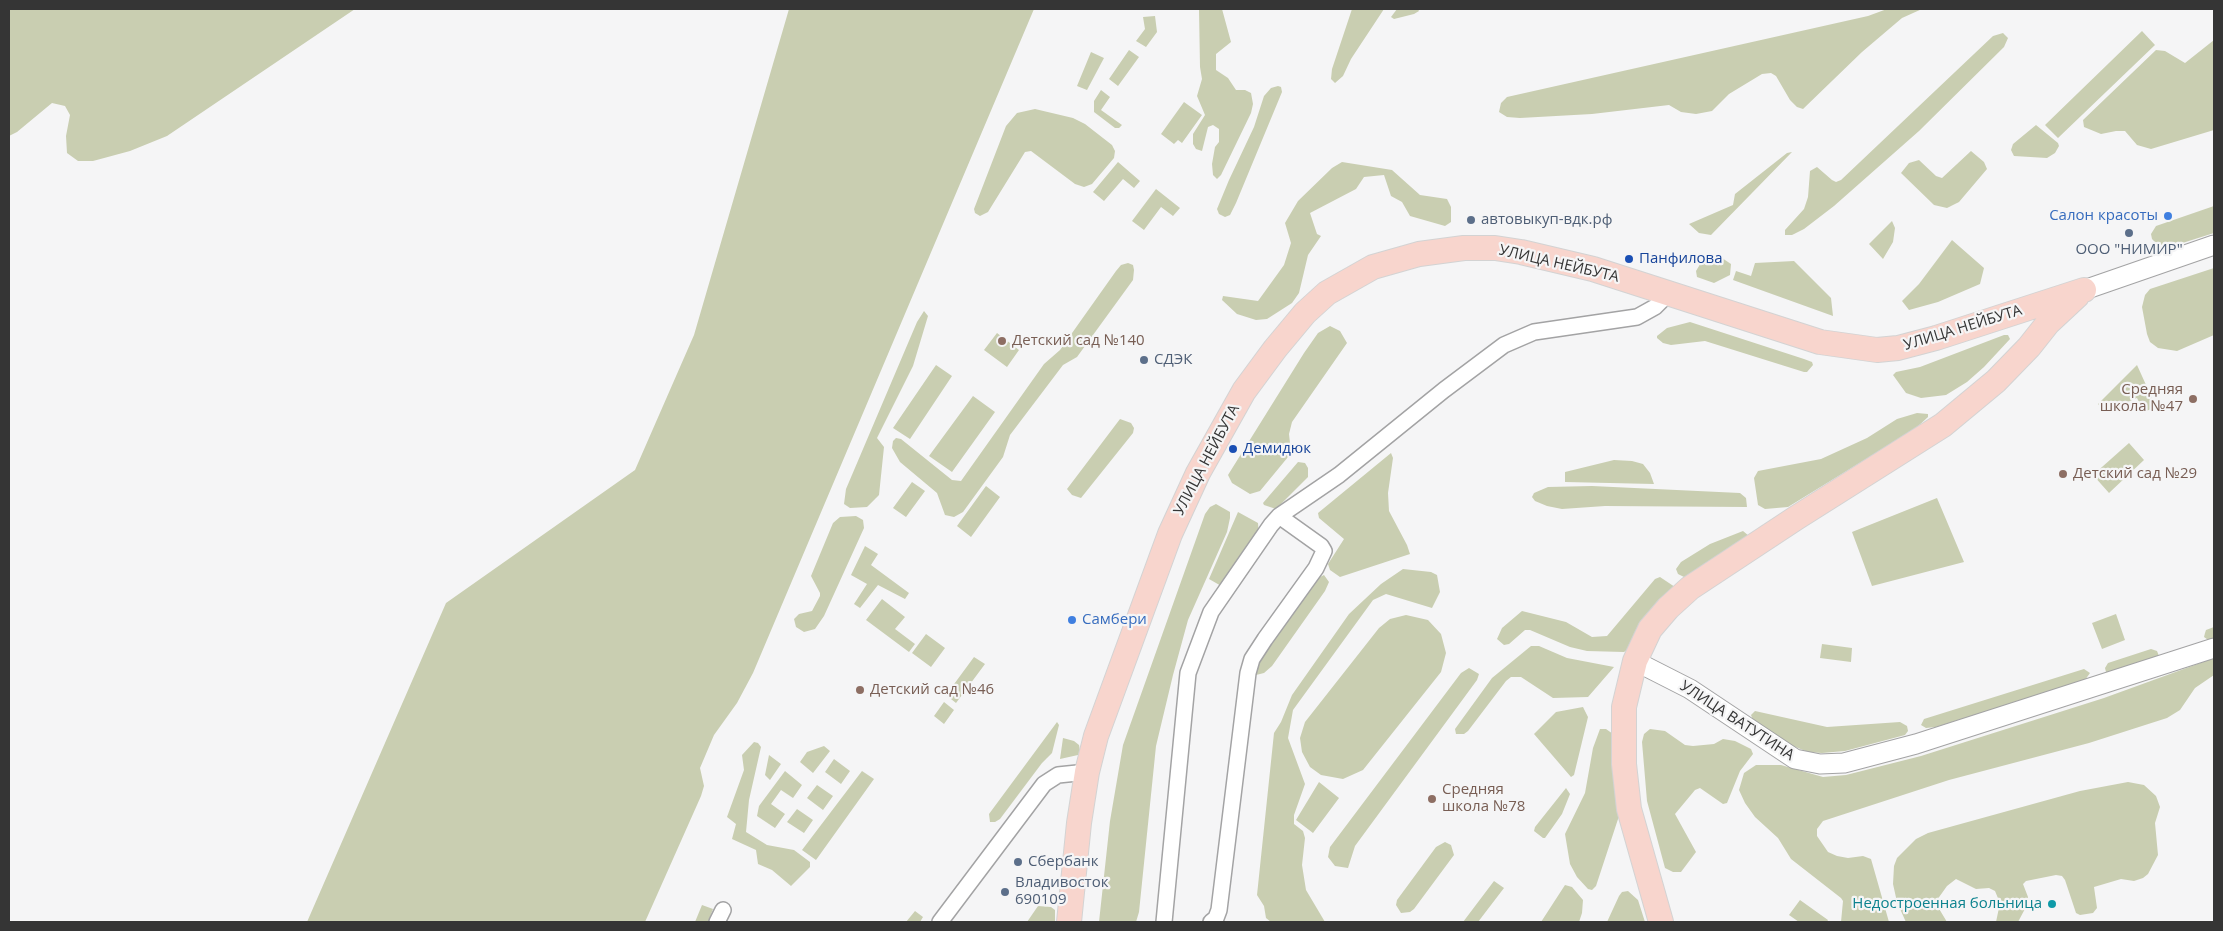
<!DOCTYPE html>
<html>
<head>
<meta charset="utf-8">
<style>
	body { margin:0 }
	#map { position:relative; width:2223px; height:931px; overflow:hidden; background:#f5f5f6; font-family:"Open Sans",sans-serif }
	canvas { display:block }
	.frame { position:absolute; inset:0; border:10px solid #353535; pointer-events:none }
</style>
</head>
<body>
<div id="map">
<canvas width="2223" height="931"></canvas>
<div class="frame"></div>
</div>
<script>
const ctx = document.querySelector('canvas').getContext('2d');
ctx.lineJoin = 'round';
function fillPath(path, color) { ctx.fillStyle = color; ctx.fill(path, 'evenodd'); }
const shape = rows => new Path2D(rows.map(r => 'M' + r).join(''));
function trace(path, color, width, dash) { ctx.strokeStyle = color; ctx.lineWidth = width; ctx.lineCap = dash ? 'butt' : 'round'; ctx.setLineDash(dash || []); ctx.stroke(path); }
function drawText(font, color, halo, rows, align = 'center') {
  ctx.font = font + ' "Open Sans",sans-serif'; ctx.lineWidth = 4.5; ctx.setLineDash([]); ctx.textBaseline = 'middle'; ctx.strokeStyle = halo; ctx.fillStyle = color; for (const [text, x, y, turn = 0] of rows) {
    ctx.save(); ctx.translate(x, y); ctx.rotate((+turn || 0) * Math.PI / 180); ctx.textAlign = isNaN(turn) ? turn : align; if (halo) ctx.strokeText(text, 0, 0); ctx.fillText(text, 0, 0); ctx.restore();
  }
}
fillPath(shape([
	[9,9,355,9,167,136,130,151,93,161,78,161,67,153,66,136,70,115,65,106,52,103,17,132,9,136],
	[789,9,1034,9,753,673,737,703,714,735,700,768,704,786,701,796,645,922,307,922,446,603,635,470,694,335],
	[1199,9,1222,9,1231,42,1216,54,1216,70,1228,78,1236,90,1245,90,1251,93,1253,104,1251,113,1221,175,1217,179,1213,175,1212,164,1215,147,1219,142,1219,129,1213,125,1208,127,1202,151,1196,149,1193,144,1193,134,1205,115,1197,96,1202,79,1200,67],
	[1352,9,1384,9,1351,59,1343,76,1335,83,1331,79,1332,69],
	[1397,9,1418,9,1419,11,1414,14,1394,19,1391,17],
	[1887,9,1922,9,1902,18,1862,52,1803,109,1797,107,1790,100,1776,76,1771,73,1762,74,1729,94,1712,111,1696,114,1681,112,1669,105,1592,114,1520,118,1507,117,1499,112,1501,103,1507,97,1868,16],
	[1155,16,1157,32,1146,47,1136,41,1145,29,1143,17],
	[2142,31,2155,45,2058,138,2045,125],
	[2003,33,2008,38,2004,47,1919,131,1834,206,1804,229,1792,235,1785,235,1785,230,1804,209,1808,197,1810,171,1817,167,1832,180,1836,182,1841,180,1993,36],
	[2214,40,2214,130,2151,149,2137,145,2125,131,2116,131,2101,134,2084,127,2083,120,2156,50,2165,51,2185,63],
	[1129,50,1139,57,1118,86,1109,79],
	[1091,52,1104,58,1087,90,1077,86],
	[1278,86,1281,87,1282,92,1236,203,1230,215,1225,217,1219,214,1217,209,1229,180,1254,127,1264,96,1271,88],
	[1101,90,1110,97,1101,110,1122,125,1119,128,1115,128,1094,112,1094,101],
	[1184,102,1202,115,1182,143,1178,140,1174,144,1161,134],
	[1035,109,1073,118,1085,124,1112,145,1115,151,1114,158,1092,184,1084,187,1075,184,1031,151,1025,152,988,212,980,216,975,213,974,209,1006,126,1017,113],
	[2036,125,2058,143,2059,146,2055,153,2047,158,2014,156,2011,150,2013,144],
	[1971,151,1984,162,1987,169,1959,202,1947,208,1934,205,1901,173,1909,163,1919,160,1936,176,1942,178],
	[1792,152,1711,235,1699,233,1689,224,1733,205,1735,194,1787,153],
	[1118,162,1140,181,1134,188,1123,179,1104,201,1093,192],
	[1342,162,1392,170,1420,195,1447,199,1451,207,1451,222,1445,226,1410,216,1402,202,1391,196,1384,175,1364,177,1356,189,1310,213,1317,234,1321,236,1308,255,1299,293,1292,303,1267,319,1256,320,1237,314,1222,300,1223,296,1258,301,1284,265,1291,243,1285,223,1298,201,1332,168],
	[1156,189,1180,208,1173,216,1161,207,1144,230,1132,221],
	[2214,206,2214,233,2173,246,2158,245,2152,239,2151,234,2156,226],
	[1892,221,1895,228,1893,242,1883,259,1869,244],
	[1952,240,1984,268,1980,284,1938,302,1909,310,1902,301,1919,284],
	[1719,256,1731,264,1730,275,1714,283,1697,277,1696,271,1702,261,1707,257],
	[1794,261,1831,298,1833,316,1733,280,1736,271,1751,276,1755,263],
	[1128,263,1133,265,1134,270,1133,280,1077,357,1063,365,1010,435,1003,457,963,512,954,517,945,515,937,493,900,462,892,448,893,441,896,438,901,439,952,480,961,481,1044,364,1060,350,1116,271,1121,265],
	[2214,268,2214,335,2177,351,2158,348,2150,342,2147,334,2142,307,2145,295,2150,289],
	[924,311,928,316,913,366,877,438,884,447,879,495,867,507,850,508,844,504,846,489,917,322],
	[1690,322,1804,359,1812,362,1813,365,1807,372,1804,372,1705,341,1671,345,1663,343,1657,338,1657,336,1667,328],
	[1330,326,1340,331,1347,343,1292,422,1289,434,1291,452,1288,457,1260,491,1250,494,1232,483,1228,475,1304,353,1318,333],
	[997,333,1019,350,1007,367,984,350],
	[2004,335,2008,335,2010,339,1984,367,1967,382,1946,395,1921,398,1906,393,1893,375,1896,372,1920,367],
	[936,365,952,376,910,439,893,428],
	[2137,365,2156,407,2144,412,2137,398,2104,412,2098,404],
	[973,396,995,412,952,472,929,456],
	[1917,413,1928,414,1928,417,1915,429,1788,507,1765,509,1758,505,1754,478,1758,471,1821,459,1867,438,1897,419],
	[1120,419,1131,423,1134,428,1133,433,1081,498,1072,495,1067,489],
	[2129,443,2144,460,2109,493,2093,475],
	[1391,453,1393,458,1388,493,1389,511,1407,545,1410,554,1340,577,1330,570,1328,564,1344,539,1319,518,1318,513],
	[1614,460,1632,461,1643,464,1650,473,1654,484,1565,482,1565,472],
	[1298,462,1305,463,1308,468,1308,477,1276,509,1264,505,1263,503],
	[912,482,925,491,906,517,893,508],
	[986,486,1000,497,971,537,957,526],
	[1592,486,1740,493,1746,498,1747,507,1605,506,1562,509,1547,506,1535,501,1532,497,1534,493,1548,487],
	[1937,498,1964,562,1872,586,1852,532],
	[1216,504,1230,512,1230,518,1227,532,1188,620,1173,675,1156,746,1139,912,1136,922,1099,922,1110,821,1123,745,1205,514,1210,507],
	[1238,512,1258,523,1259,536,1223,587,1209,579],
	[856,516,863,520,864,528,824,616,815,629,804,632,796,627,794,619,799,614,812,611,820,596,820,593,811,576,833,523,840,517],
	[1743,531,1749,536,1688,579,1678,574,1676,569,1681,562,1710,544],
	[865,546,878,554,871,565,909,593,905,599,878,585,860,608,854,604,867,584,851,575],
	[1403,569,1431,572,1437,575,1440,592,1432,608,1386,594,1373,600,1293,710,1288,738,1305,784,1294,815,1294,824,1303,831,1305,838,1302,865,1306,890,1325,922,1271,922,1266,918,1264,906,1257,895,1274,733,1281,722,1292,695,1349,614,1381,584],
	[1324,575,1329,582,1325,591,1272,666,1264,673,1252,676,1271,641,1318,578],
	[1660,577,1678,589,1630,648,1624,652,1587,651,1570,647,1530,630,1525,630,1509,644,1504,645,1497,639,1502,628,1522,611,1566,622,1592,637,1607,636,1655,579],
	[882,599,905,617,895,629,915,644,909,652,866,620],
	[2116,614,2125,640,2102,649,2092,623],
	[1406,615,1428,620,1441,634,1446,653,1441,672,1363,770,1343,779,1321,775,1310,767,1302,752,1300,738,1305,722,1379,628,1390,619],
	[2214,627,2214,642,2211,642,2204,637,2205,633,2206,630],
	[926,634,945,648,931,667,912,653],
	[1822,644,1852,648,1851,662,1820,658],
	[1531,646,1539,646,1567,658,1614,667,1588,697,1553,698,1521,677,1511,677,1506,681,1468,731,1464,734,1456,734,1455,729,1492,678],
	[2151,649,2157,651,2159,656,2108,675,2106,672,2105,668,2108,663],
	[974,657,985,664,956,703,946,695],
	[2214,658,2214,675,2195,688,2180,710,2167,718,2089,743,1949,780,1823,821,1817,829,1817,836,1828,852,1837,856,1848,858,1863,856,1871,859,1889,922,1841,922,1843,901,1841,898,1791,859,1778,838,1755,817,1745,803,1739,790,1744,773,1756,765,1781,765,1823,777,1846,775,1921,756,2104,698],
	[1469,668,1479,674,1477,680,1355,846,1348,868,1335,866,1328,857,1330,847,1461,673],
	[2084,669,2090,673,2085,680,1936,727,1926,728,1921,725,1924,719],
	[944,702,954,710,944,724,934,716],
	[1583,707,1588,717,1574,775,1571,777,1534,734,1556,712],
	[1755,711,1827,727,1900,722,1907,726,1908,731,1905,735,1845,751,1822,753,1808,752,1788,744,1753,720,1751,715],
	[1057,722,1059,725,1052,753,1042,763,1000,819,995,822,990,822,989,814],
	[1600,729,1606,729,1613,734,1620,813,1596,886,1592,890,1588,889,1577,877,1570,864,1565,834,1585,793,1593,748],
	[1650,729,1665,731,1685,745,1693,746,1714,744,1723,739,1735,741,1751,749,1753,754,1740,771,1727,803,1723,804,1700,788,1695,790,1675,814,1696,852,1681,872,1673,872,1665,868,1647,801,1642,742,1644,734],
	[1063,738,1074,741,1079,745,1080,751,1078,755,1060,759],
	[754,742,758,743,761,747,749,800,746,832,767,845,794,850,810,862,810,867,791,886,772,870,758,864,756,850,732,839,736,824,727,817,744,770,742,755],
	[824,746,830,751,813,773,800,762,807,752],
	[769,755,781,764,770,780,765,775],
	[834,759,850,771,841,784,825,772],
	[785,771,802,785,793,798,781,790,771,804,785,814,775,828,757,816,759,806],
	[862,771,874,779,816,860,802,850],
	[1319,782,1339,798,1313,833,1296,820],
	[2128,782,2144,785,2156,796,2160,807,2155,823,2158,855,2148,874,2143,878,2134,881,2121,879,2094,887,2097,908,2093,913,2080,915,2076,913,2065,880,2062,876,2056,875,2026,881,2023,884,2028,897,2027,905,2018,922,1996,922,2000,903,1995,891,1989,888,1976,889,1956,879,1947,886,1937,900,1938,907,1947,922,1906,922,1905,920,1897,902,1893,884,1894,866,1897,858,1916,839,1928,833,2080,791],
	[817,785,833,796,823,810,807,798],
	[1566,788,1570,794,1562,814,1545,838,1543,838,1534,831,1535,827],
	[797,809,813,820,804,833,787,822],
	[1445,842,1451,845,1454,855,1414,909,1410,912,1401,913,1396,905,1397,900,1436,847],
	[1494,881,1504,888,1478,922,1463,922],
	[1565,885,1572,887,1583,900,1582,913,1579,922,1541,922],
	[1628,891,1638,900,1645,922,1607,922,1619,896,1622,892],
	[1800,900,1828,920,1827,922,1799,922,1789,915],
	[702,905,713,909,708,922,695,922],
	[1038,906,1051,907,1055,910,1055,922,1027,922],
	[915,911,923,917,920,922,906,922]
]), '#c9ceb1');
const minor = shape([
	[717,922,723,910],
	[940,922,1044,784,1058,775,1087,772],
	[1164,922,1188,673,1211,612,1271,525,1279,516,1339,475,1444,390,1504,345,1534,332,1637,317,1655,307,1669,293],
	[1211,922,1216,918,1219,910,1248,673,1252,659,1265,639,1316,568,1324,551,1321,546,1279,516]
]);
const tertiary = shape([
	[2084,290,2214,245],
	[1635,661,1690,689,1795,759,1820,764,1844,763,1916,744,2214,648]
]);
const primary = shape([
	[1069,922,1079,823,1087,772,1096,736,1170,534,1198,473,1244,391,1275,349,1305,313,1327,293,1373,267,1419,254,1464,248,1495,248,1521,252,1593,269,1820,342,1877,350,1898,348,1936,338,2084,290],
	[1661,922,1629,809,1624,764,1624,707,1635,661,1650,629,1668,608,1690,588,1796,518,1943,425,1996,381,2029,347,2048,323,2077,296]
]);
trace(minor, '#a3a3a4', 18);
trace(tertiary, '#a3a3a4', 21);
trace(primary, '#d3d3d3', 26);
trace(minor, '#fff', 15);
trace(tertiary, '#fff', 19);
trace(primary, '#f8d5cd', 24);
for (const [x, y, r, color] of [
	[2168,216,5,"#3f7fe0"],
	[1471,220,5,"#5c6f8a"],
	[2129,233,5,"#5c6f8a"],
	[1629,259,5,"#1a4fb4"],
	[1002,341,5,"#8d6e63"],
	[1144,360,5,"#5c6f8a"],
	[2193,399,5,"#8d6e63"],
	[1233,449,5,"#1a4fb4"],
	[2063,474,5,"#8d6e63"],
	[1072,620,5,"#3f7fe0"],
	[860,690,5,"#8d6e63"],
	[1432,799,5,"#8d6e63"],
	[1018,862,5,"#5c6f8a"],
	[1005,892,5,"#5c6f8a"],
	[2052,904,5,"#0f9aa8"]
]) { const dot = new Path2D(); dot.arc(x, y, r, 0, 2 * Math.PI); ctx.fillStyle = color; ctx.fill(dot); trace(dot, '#f5f5f6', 2); }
drawText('15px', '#366cbe', '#f5f5f6', [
	["Салон красоты",2158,216],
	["Самбери",1082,620,"left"]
], 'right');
drawText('15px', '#4e5e75', '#f5f5f6', [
	["автовыкуп-вдк.рф",1481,220],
	["ООО \"НИМИР\"",2129,250,"center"],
	["СДЭК",1154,360],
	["Сбербанк",1028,862],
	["Владивосток",1015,883],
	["690109",1015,900]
], 'left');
drawText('15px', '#164399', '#f5f5f6', [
	["Панфилова",1639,259],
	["Демидюк",1243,449]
], 'left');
drawText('15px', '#353535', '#f5f5f6', [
	["УЛИЦА НЕЙБУТА",1559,264,13],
	["УЛИЦА НЕЙБУТА",1963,328,-17],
	["УЛИЦА НЕЙБУТА",1207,460,-62],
	["УЛИЦА ВАТУТИНА",1737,721,33]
]);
drawText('15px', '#785e54', '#f5f5f6', [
	["Детский сад №140",1012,341],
	["Средняя",2183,390,"right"],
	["школа №47",2183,407,"right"],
	["Детский сад №29",2073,474],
	["Детский сад №46",870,690],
	["Средняя",1442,790],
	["школа №78",1442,807]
], 'left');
drawText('15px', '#0d838f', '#f5f5f6', [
	["Недостроенная больница",2042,904]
], 'right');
</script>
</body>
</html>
